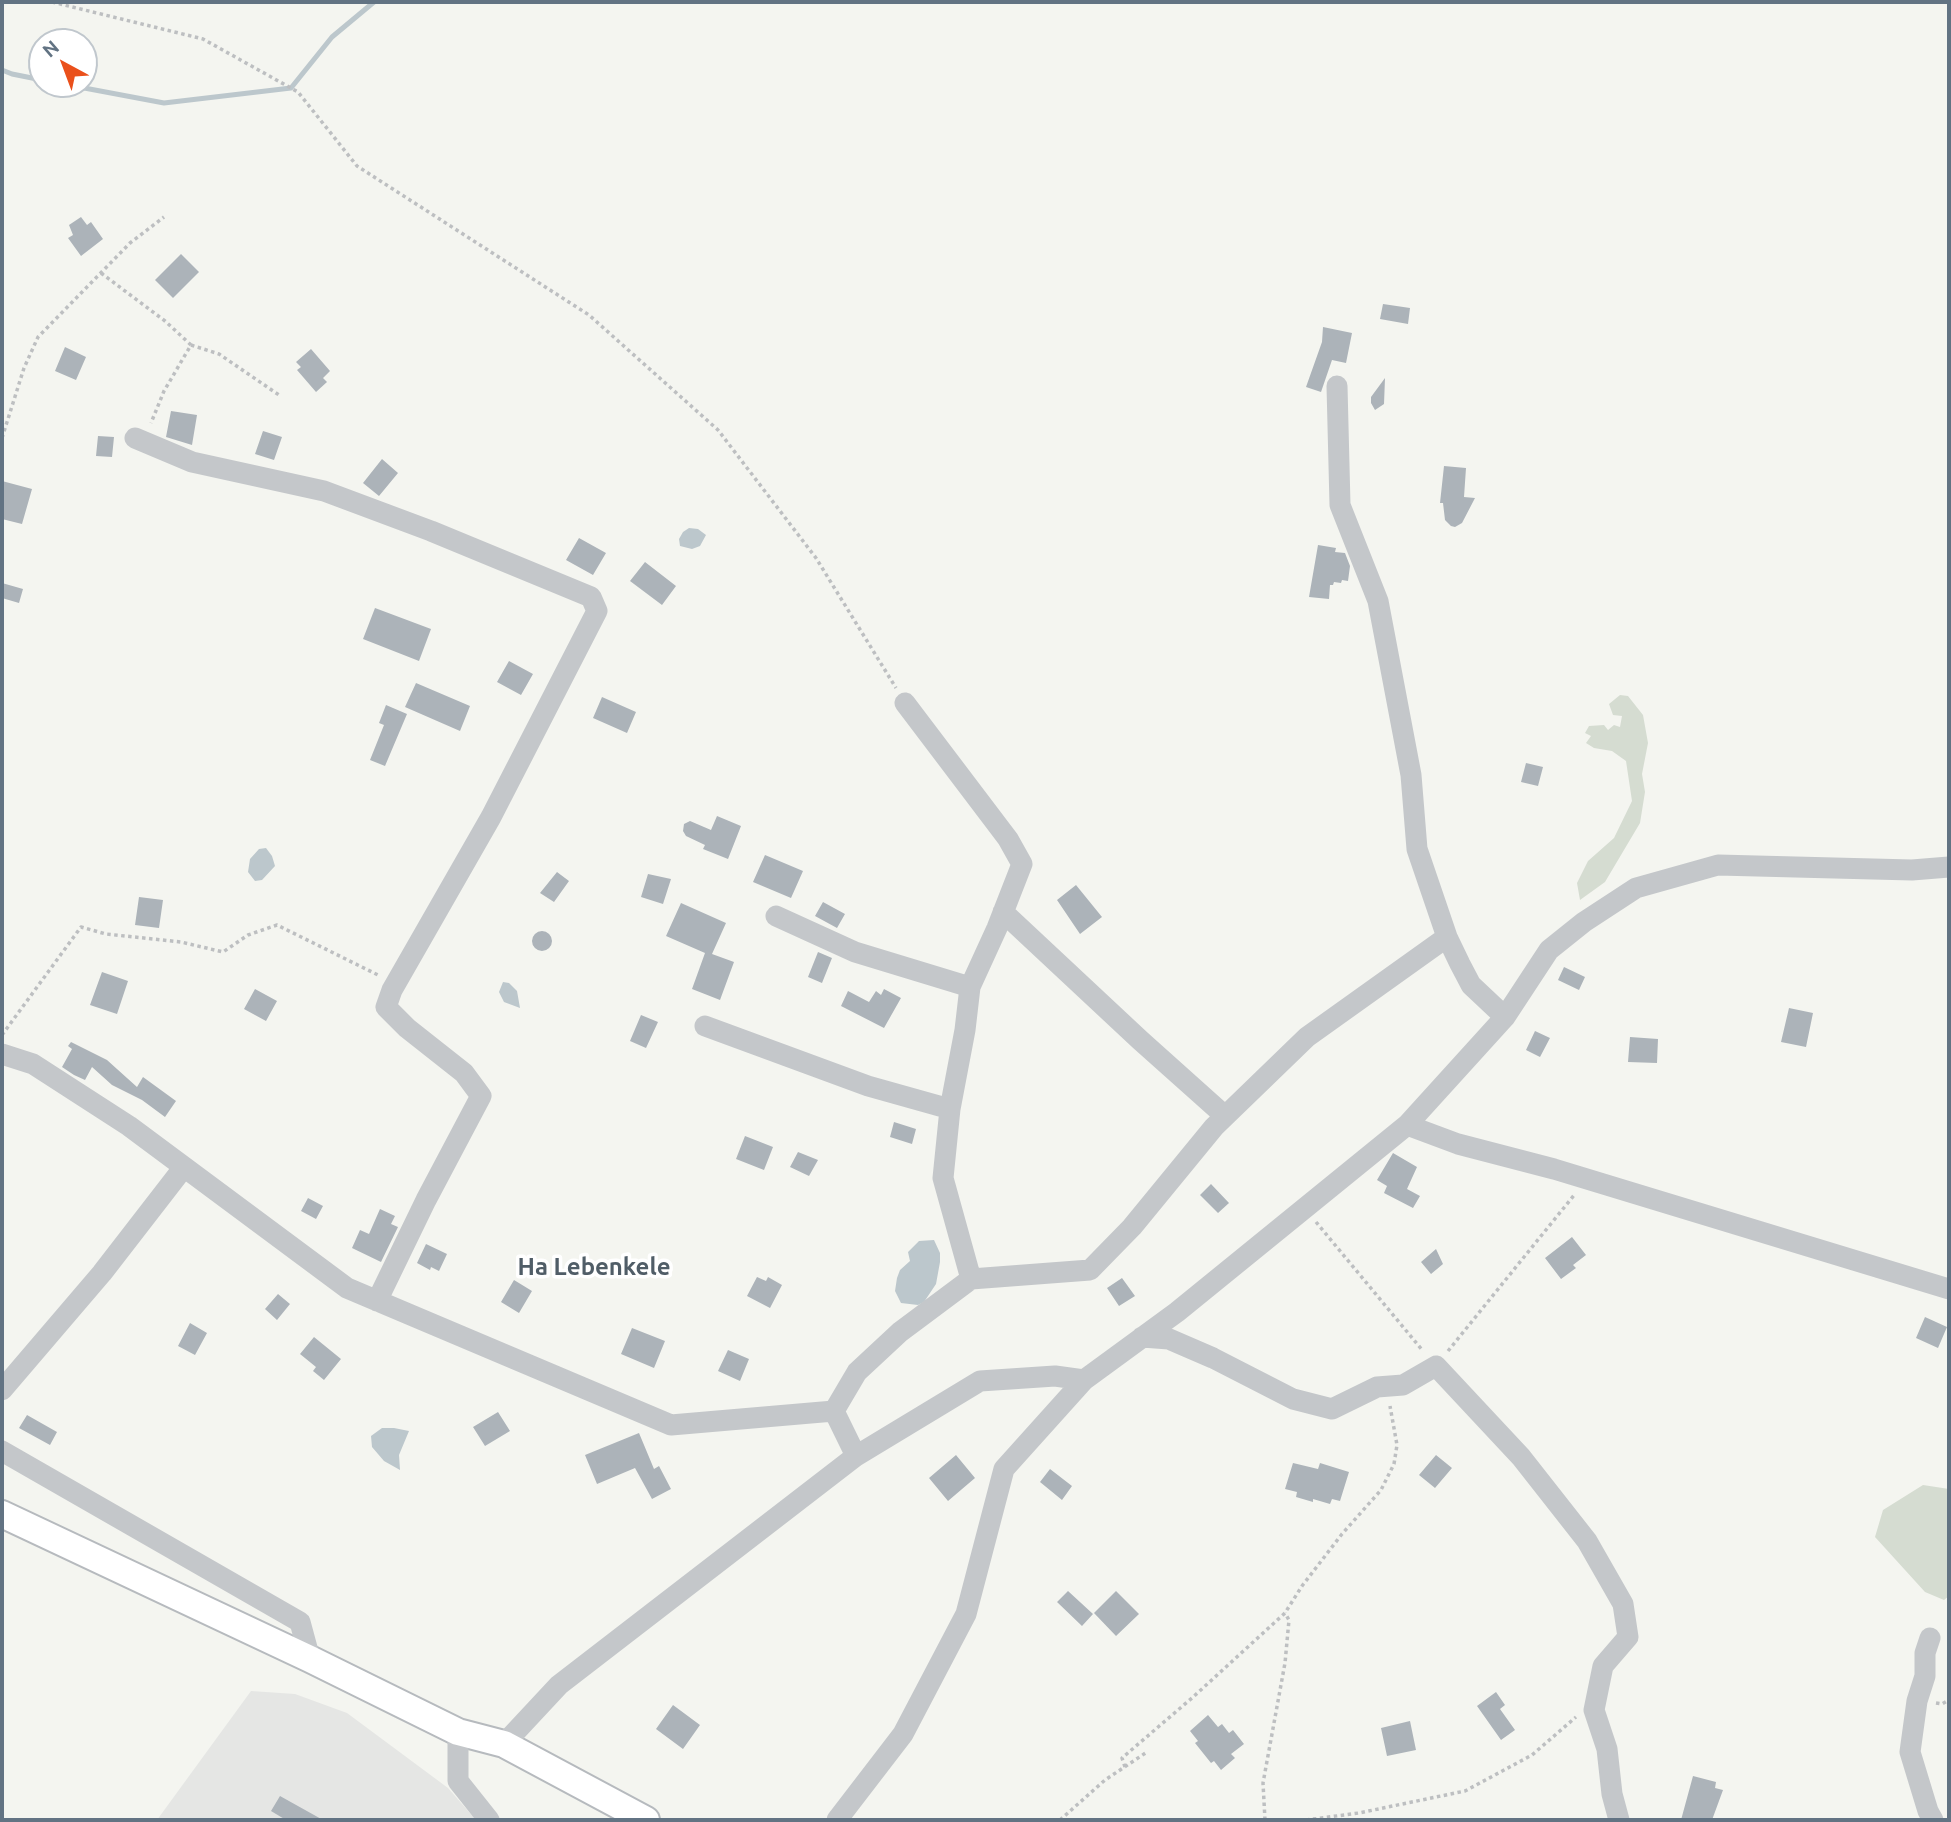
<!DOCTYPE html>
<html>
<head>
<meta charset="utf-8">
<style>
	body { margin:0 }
	#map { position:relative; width:1951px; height:1822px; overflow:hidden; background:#f4f5f0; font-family:Ubuntu,sans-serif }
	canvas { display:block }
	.frame { position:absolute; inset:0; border:4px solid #627383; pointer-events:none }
	.north { position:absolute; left:28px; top:28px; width:70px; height:70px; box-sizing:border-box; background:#fff; border:2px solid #c0c7cd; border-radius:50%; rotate:319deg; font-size:19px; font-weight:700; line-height:28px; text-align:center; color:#627383 }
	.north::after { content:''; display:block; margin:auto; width:24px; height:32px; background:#ea501b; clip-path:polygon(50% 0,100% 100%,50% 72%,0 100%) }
</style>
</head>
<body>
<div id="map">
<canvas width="1951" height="1822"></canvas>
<div class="frame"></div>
<div class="north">N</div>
</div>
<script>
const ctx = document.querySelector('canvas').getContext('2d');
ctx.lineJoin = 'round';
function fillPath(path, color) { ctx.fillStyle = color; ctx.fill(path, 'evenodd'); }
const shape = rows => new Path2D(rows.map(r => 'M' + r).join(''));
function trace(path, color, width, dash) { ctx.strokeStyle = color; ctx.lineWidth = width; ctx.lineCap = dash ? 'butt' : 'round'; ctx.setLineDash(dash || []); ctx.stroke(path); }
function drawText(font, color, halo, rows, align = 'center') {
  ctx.font = font + ' Ubuntu,sans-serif'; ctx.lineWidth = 7; ctx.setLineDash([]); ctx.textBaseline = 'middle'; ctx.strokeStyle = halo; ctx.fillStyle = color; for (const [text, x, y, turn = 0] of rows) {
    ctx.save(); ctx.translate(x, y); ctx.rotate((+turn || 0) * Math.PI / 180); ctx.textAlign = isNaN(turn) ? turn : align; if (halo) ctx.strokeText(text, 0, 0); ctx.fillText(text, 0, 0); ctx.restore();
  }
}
fillPath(shape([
	[251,1691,295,1694,347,1713,448,1788,476,1820,157,1820]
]), '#e5e6e4');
fillPath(shape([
	[1620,695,1628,696,1643,715,1648,743,1642,774,1645,792,1640,823,1605,882,1580,900,1577,883,1588,861,1614,838,1632,801,1626,761,1612,751,1594,748,1586,743,1591,736,1585,733,1589,726,1604,725,1608,730,1614,725,1620,727,1622,716,1613,715,1609,704],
	[1923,1485,1949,1489,1949,1596,1944,1600,1925,1592,1875,1537,1883,1510]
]), '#d5dcd1');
fillPath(shape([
	[689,528,698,529,706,535,700,546,692,549,680,546,679,539,683,532],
	[266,848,272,856,275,866,262,880,255,881,248,872,250,859,259,849],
	[503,982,509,983,517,991,520,1008,504,1002,499,992],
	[934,1240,940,1253,940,1262,936,1284,924,1302,918,1305,901,1303,895,1291,897,1278,900,1270,910,1261,908,1252,919,1241],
	[382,1428,394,1428,409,1431,399,1455,400,1470,384,1461,372,1447,371,1436]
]), '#bcc7cc');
trace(shape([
	[2,70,12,74,42,80],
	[63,84,164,103,291,88,332,37,374,2]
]), '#bcc7cc', 5);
fillPath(shape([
	[81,217,87,225,91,222,103,239,81,256,68,238,73,235,69,225],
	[181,254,199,272,173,298,155,280],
	[1383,304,1410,308,1408,324,1380,319],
	[1323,327,1352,333,1346,363,1332,360,1321,392,1306,387,1322,342],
	[65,347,86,357,76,380,55,371],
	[311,349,330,371,323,378,327,382,316,392,297,370,301,367,296,362],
	[1385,378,1384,404,1375,410,1371,403,1371,397],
	[171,411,197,415,192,445,166,437],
	[263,431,282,437,274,460,255,454],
	[98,436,114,437,112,457,96,456],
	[382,459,398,473,379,496,363,483],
	[1444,466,1466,468,1464,497,1475,498,1462,523,1455,527,1451,526,1445,520,1443,503,1440,503],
	[2,481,32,489,22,524,2,519],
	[579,538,606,553,593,575,566,560],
	[1318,545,1336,548,1335,552,1345,553,1350,566,1348,581,1342,580,1341,583,1334,582,1333,585,1330,585,1329,599,1309,597],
	[645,562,676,586,662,605,630,581],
	[2,583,23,589,19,603,2,598],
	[375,608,431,629,419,661,363,639],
	[509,661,533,674,521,695,497,682],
	[416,683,470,706,460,731,405,707],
	[602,697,636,712,627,733,593,718],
	[386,705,407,714,385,766,370,760,384,725,379,723],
	[1526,763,1543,767,1538,786,1521,782],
	[717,816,741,826,728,859,703,849,705,845,686,836,683,831,684,824,690,821,711,830],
	[765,855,803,871,791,898,753,882],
	[557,872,569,881,554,902,540,893],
	[648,874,671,879,663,904,641,897],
	[1076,885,1102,917,1080,934,1057,900],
	[139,897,163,900,159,928,135,925],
	[823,902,845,914,837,928,815,916],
	[681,903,726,923,712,954,734,962,720,1000,692,989,705,953,666,936],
	'532 941a10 10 0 1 1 20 0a10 10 0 1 1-20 0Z',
	[818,952,832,958,822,983,808,977],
	[1564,967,1585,977,1579,990,1558,980],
	[102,972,128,981,117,1014,90,1005],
	[255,989,277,1001,266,1021,244,1009],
	[884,989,901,998,884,1028,841,1006,848,991,869,1002,876,991,881,995],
	[1789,1008,1813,1013,1806,1047,1781,1042],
	[641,1015,658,1022,646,1048,630,1041],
	[1535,1031,1550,1038,1540,1057,1526,1050],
	[1630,1037,1658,1039,1657,1063,1628,1062],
	[71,1042,107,1060,137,1087,143,1077,176,1101,165,1117,142,1100,112,1085,92,1067,85,1080,74,1075,62,1067,72,1049,68,1046],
	[894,1122,916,1129,912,1144,890,1137],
	[745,1136,773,1147,764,1170,736,1159],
	[798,1152,818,1160,809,1176,790,1167],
	[1393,1153,1417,1167,1407,1189,1420,1196,1413,1208,1384,1193,1387,1186,1377,1180],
	[1211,1184,1229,1203,1218,1213,1200,1195],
	[308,1198,323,1206,316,1219,301,1211],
	[380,1209,395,1216,391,1224,398,1227,381,1262,352,1248,360,1230,369,1234],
	[1572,1237,1586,1255,1573,1265,1576,1268,1561,1279,1545,1258],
	[426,1244,447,1254,439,1271,431,1267,430,1270,417,1263],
	[1436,1249,1443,1264,1431,1274,1421,1262],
	[757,1277,766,1281,768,1277,782,1285,770,1308,747,1296],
	[1122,1278,1135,1296,1119,1306,1107,1288],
	[514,1280,532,1291,519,1313,501,1302],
	[278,1294,290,1304,277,1320,265,1309],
	[1925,1317,1947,1327,1938,1348,1916,1338],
	[190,1323,207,1333,195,1355,178,1346],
	[632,1328,665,1341,654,1368,621,1354],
	[314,1337,341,1359,324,1380,313,1371,316,1367,300,1354],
	[728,1350,749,1359,740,1381,718,1371],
	[498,1412,510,1431,485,1446,473,1427],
	[27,1415,57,1432,50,1445,19,1428],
	[639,1433,654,1469,659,1466,671,1489,652,1499,635,1468,597,1484,585,1455],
	[956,1455,975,1478,948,1501,929,1478],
	[1436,1455,1452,1468,1435,1488,1419,1475],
	[1293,1463,1318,1469,1320,1463,1349,1472,1340,1501,1332,1499,1330,1504,1313,1499,1313,1502,1296,1497,1297,1492,1285,1489],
	[1050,1469,1072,1486,1062,1500,1040,1482],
	[1068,1591,1093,1614,1082,1626,1057,1602],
	[1116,1591,1139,1614,1116,1636,1094,1613],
	[1496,1692,1505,1705,1500,1709,1515,1730,1501,1740,1477,1706],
	[673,1705,700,1725,683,1749,656,1729],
	[1208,1715,1218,1727,1222,1724,1229,1733,1233,1730,1244,1744,1231,1754,1235,1758,1221,1770,1214,1761,1211,1763,1195,1743,1198,1741,1190,1731],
	[1410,1721,1416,1750,1387,1756,1381,1728],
	[1693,1776,1716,1782,1715,1788,1723,1790,1712,1820,1681,1820],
	[280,1796,323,1820,286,1820,271,1811]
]), '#acb3b9');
const major = shape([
	[2,1514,310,1659,458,1732,504,1744,646,1820]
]);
trace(major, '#b6babe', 30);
trace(shape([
	[52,2,203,39,298,92,357,166,589,315,718,430,816,558,896,688],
	[101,273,165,321,191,345,164,391,151,423],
	[191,345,219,354,279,395],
	[2,438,24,368,38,337,130,243,164,217],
	[2,1035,81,927,106,934,181,942,223,952,248,935,277,925,378,975],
	[1316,1222,1423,1351],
	[1448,1351,1575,1194],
	[1936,1703,1942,1704,1949,1700],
	[1125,1767,1122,1758,1192,1698,1285,1613,1302,1586,1342,1534,1381,1490,1394,1464,1397,1445,1390,1406],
	[1060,1820,1105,1780,1147,1752],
	[1265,1820,1263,1783,1285,1663,1289,1620,1285,1613],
	[1306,1820,1359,1813,1465,1791,1532,1755,1576,1717]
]), '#bdbfc1', 3.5, [3.5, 3.5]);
trace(shape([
	[1337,386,1340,505,1378,601,1411,775,1417,849,1447,937,1460,964,1471,985,1505,1017],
	[135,438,192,462,324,491,431,531,591,597,597,611,491,817,392,990,386,1007,407,1028,464,1073,481,1096,426,1200,377,1301],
	[905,703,1008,839,1022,864,997,928,970,987,965,1030,950,1109,943,1178,971,1279],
	[1003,912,1140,1040,1225,1116],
	[776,916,855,952,970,987],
	[705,1026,868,1086,950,1109],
	[2,1054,33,1064,129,1126,347,1288,671,1425,834,1411,856,1456],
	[1407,1125,1458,1144,1554,1169,1949,1289],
	[1142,1337,1169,1339,1213,1358,1293,1399,1332,1409,1377,1387,1403,1385,1436,1366,1521,1457,1587,1541,1623,1604,1628,1637,1603,1666,1594,1710,1607,1749,1612,1794,1619,1820],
	[2,1390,102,1273,184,1167],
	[834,1411,857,1372,900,1332,971,1279,1090,1270,1132,1227,1214,1127,1307,1037,1447,937],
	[2,1451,300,1622,310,1659],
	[1930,1638,1925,1653,1925,1676,1917,1701,1910,1752,1928,1811,1933,1820],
	[458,1732,458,1781,489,1820],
	[504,1744,559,1685,856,1456,980,1381,1055,1376,1084,1380,1177,1312,1407,1125,1505,1017,1549,950,1584,922,1636,888,1718,865,1912,870,1949,867],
	[837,1820,903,1734,966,1614,1004,1469,1084,1380]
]), '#c4c7ca', 21);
trace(major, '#fff', 26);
drawText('bold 24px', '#505d67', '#fff', [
	["Ha Lebenkele",594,1267]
]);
</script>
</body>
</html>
